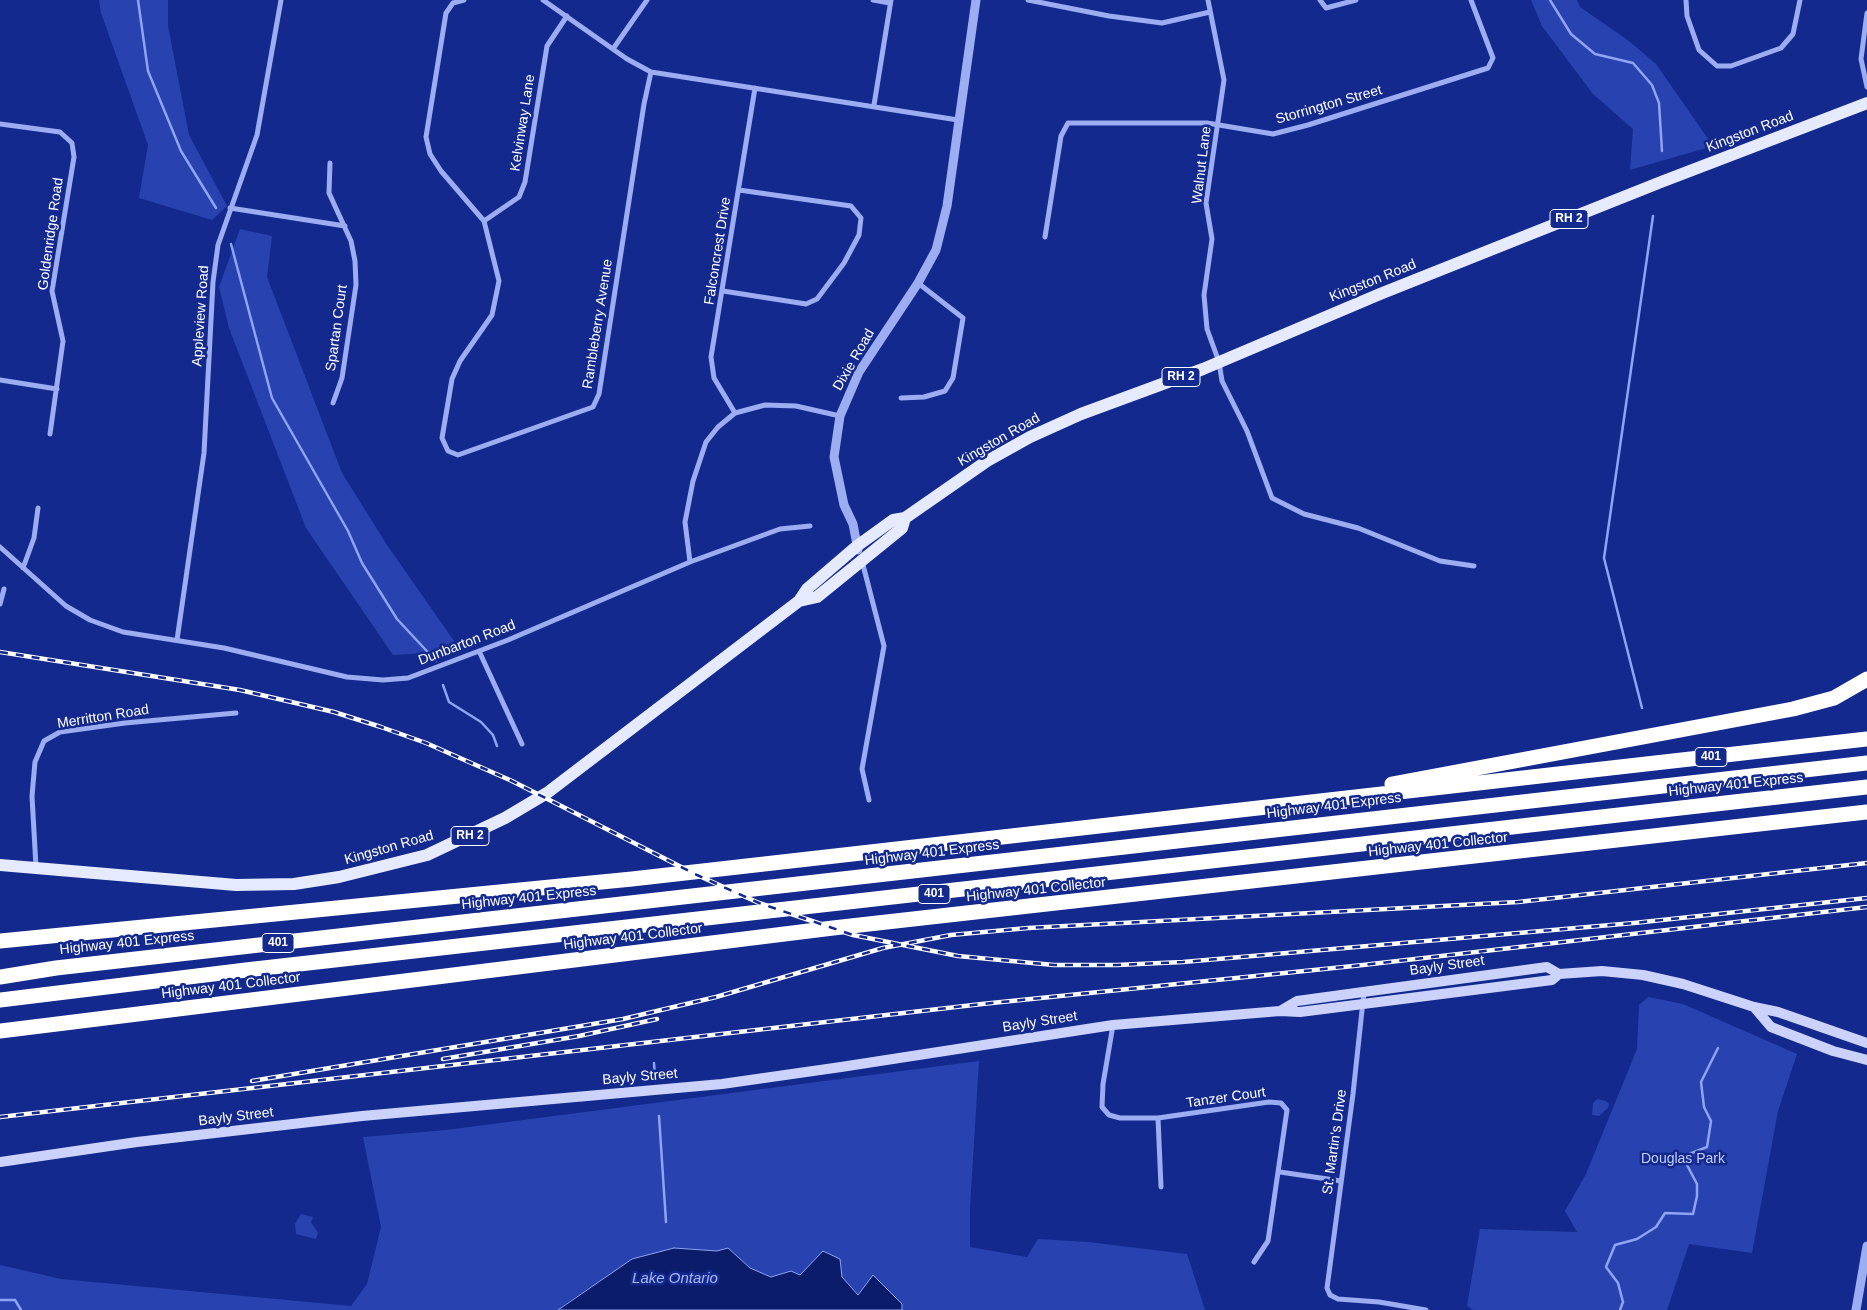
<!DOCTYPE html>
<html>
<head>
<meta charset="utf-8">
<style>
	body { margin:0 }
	canvas { display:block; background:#13298e }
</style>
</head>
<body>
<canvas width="1867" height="1310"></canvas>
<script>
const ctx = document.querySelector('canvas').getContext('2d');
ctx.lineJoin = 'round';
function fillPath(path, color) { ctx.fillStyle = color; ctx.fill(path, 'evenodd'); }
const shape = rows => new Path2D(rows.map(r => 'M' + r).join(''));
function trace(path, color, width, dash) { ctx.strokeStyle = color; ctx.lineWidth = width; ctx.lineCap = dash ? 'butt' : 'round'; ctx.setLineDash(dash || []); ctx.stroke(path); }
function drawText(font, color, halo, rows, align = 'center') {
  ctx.font = font + ' Arial,sans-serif'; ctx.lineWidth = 5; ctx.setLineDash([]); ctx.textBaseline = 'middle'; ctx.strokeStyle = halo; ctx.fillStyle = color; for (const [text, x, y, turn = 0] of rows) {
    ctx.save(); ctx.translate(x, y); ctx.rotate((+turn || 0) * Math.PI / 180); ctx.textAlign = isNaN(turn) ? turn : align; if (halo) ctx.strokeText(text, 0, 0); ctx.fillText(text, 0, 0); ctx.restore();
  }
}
fillPath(shape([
	[99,0,168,0,168,26,189,135,227,206,212,220,139,198,148,145,101,13],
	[1531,0,1577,0,1580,7,1629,41,1656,64,1713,146,1630,170,1633,129,1593,94,1542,26],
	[240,229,272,236,267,277,342,473,387,545,461,651,393,655,306,528,229,328,219,287],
	[1648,997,1683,1004,1797,1054,1778,1111,1752,1253,1689,1244,1667,1310,1473,1310,1467,1306,1480,1229,1577,1232,1565,1211,1586,1174,1637,1049,1639,1005],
	[979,1061,970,1208,970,1247,1027,1257,1038,1239,1088,1242,1187,1254,1205,1310,902,1310,902,1304,858,1296,842,1277,814,1284,771,1277,750,1268,728,1248,717,1251,674,1248,632,1259,561,1307,560,1310,0,1310,0,1265,61,1279,351,1306,367,1284,381,1227,363,1137,446,1130],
	[1597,1099,1606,1101,1609,1104,1608,1108,1599,1116,1592,1115,1593,1103],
	[301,1214,313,1217,311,1222,318,1233,316,1239,296,1234,295,1224]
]), '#2842af');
const water = shape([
	[674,1248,717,1251,728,1248,750,1268,771,1277,791,1271,800,1275,823,1251,840,1259,842,1277,858,1295,873,1275,902,1304,902,1310,558,1310,632,1259,674,1248]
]);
fillPath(water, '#0b1c6a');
trace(water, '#8ea4f4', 1);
trace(shape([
	[138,0,148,71,181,151,216,208],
	[1550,0,1571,34,1595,54,1633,63,1652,85,1659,103,1662,151],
	[231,244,272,398,348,531,362,563,397,619,436,661],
	[443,685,449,702,481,722,493,735,497,746],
	[1642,708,1604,558,1653,216],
	[654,1063,655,1081],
	[659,1116,666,1222],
	[0,1300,15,1300,21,1310],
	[1620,1310,1623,1302,1618,1283,1606,1267,1615,1245,1637,1239,1656,1227,1665,1213,1693,1214,1697,1196,1697,1184,1687,1165,1689,1154,1707,1147,1711,1121,1704,1107,1701,1082,1718,1048]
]), '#8ea4f4', 2.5);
trace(shape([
	[464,0,453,3,446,13,426,137,430,154,441,171,484,221,499,281,492,315,460,361,452,379,442,438,448,451,458,455,593,407,599,394,644,104,651,72],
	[543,0,627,59,651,72,958,120],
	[873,0,890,3],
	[1028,0,1109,16,1162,23,1210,12],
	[1208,0,1224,80,1206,203,1212,239,1204,295,1207,329,1219,362,1222,381,1247,431,1272,498,1304,514,1358,528,1440,561,1474,566],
	[1320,0,1326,8,1356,0],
	[1686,0,1687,16,1699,50,1717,66,1731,66,1781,48,1793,34,1800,0],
	[1867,13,1861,59,1867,87],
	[613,49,647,0],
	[874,105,891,0],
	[0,124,60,132,72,143,74,157,52,291,63,341,50,434],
	[330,163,329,193,351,241,355,261,356,285,342,378,333,403],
	[230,208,345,226],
	[484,221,519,197,525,182,547,46,567,16],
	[1045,237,1061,136,1068,123,1207,123,1273,134,1308,125,1488,68,1493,58,1471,0],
	[723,291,806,304,817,299,844,263,859,235,861,218,851,206,739,190],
	[0,380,57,389],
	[901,398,924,397,945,391,953,378,963,318,918,283],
	[735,413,714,378,711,357,755,88],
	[0,547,66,606,90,620,123,632,224,648,347,677,383,680,408,678,508,640,690,562,780,529,810,526],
	[862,561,884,646,862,769,869,800],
	[690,562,685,522,693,481,706,442,718,427,735,413,765,405,796,406,840,416],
	[23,568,34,538,38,508],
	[0,604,4,589],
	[177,640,204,453,213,282,218,245,257,135,281,0],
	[479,651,522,744],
	[36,867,32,796,35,762,44,741,60,732,125,723,236,713],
	[1364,992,1353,1094,1327,1288,1330,1295,1338,1299,1379,1302,1426,1310],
	[1113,1025,1103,1084,1102,1107,1109,1115,1120,1118,1158,1118,1269,1102,1281,1103,1287,1110,1268,1241,1254,1262],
	[1158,1118,1161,1187],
	[1280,1172,1341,1181]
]), '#9cadf1', 5);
trace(shape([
	[858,550,853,524,844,505,834,457,840,416,859,372,918,283,936,250,947,206,976,0],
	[1856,1310,1867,1246]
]), '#9cadf1', 9);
trace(shape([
	[1754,1007,1771,1027,1833,1051,1867,1060],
	[1280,1011,1297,1001,1547,967,1559,974,1602,971,1643,975,1683,984,1754,1007,1778,1012,1867,1043],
	[0,1162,137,1142,362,1116,722,1084,841,1067,1113,1025,1280,1011,1300,1012,1552,980,1559,974]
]), '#cbd3fc', 10);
trace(shape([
	[799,601,817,597,902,528,905,518],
	[0,865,236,885,294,884,339,877,427,855,505,818,547,793,799,601,807,589,857,546,893,520,905,518,987,461,1030,437,1081,414,1203,369,1380,294,1661,182,1867,103]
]), '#e6eaff', 12);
trace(shape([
	[1392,784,1793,709,1834,698,1867,679],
	[0,941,632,879,1867,739],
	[0,977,56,968,1867,763],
	[0,1000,246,970,1867,787],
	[0,1031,833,928,1867,812]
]), '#fff', 15);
const rail = shape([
	[0,652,240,690,334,712,381,727,426,743,512,781,697,875,759,903,853,935,958,956,1054,965,1117,965,1183,962,1634,923,1867,898],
	[443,1059,579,1036,657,1019],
	[252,1081,623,1019,716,997,883,948,951,935,1028,928,1518,902,1867,863],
	[0,1117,982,1004,1363,965,1867,907]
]);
trace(rail, '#fff', 4.5);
trace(rail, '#13298e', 2.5, [8]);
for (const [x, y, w] of [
	[1569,219,38],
	[1181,377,38],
	[1711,757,32],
	[470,836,38],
	[934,894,32],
	[278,943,32]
]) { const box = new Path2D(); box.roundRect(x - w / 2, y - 9.5, w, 19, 4); ctx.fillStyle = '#13298e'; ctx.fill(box); trace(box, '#fff', 1); }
drawText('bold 12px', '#fff', null, [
	["RH 2",1569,219],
	["RH 2",1181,377],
	["401",1711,757],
	["RH 2",470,836],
	["401",934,894],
	["401",278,943]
]);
drawText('14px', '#fff', '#13298e', [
	["Storrington Street",1329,105,-16],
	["Kelvinway Lane",523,123,-81],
	["Kingston Road",1750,132,-21],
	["Walnut Lane",1202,165,-83],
	["Goldenridge Road",51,234,-82],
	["Falconcrest Drive",718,251,-81],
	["Kingston Road",1373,281,-22],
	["Appleview Road",201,316,-86],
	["Rambleberry Avenue",598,324,-81],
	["Spartan Court",337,328,-82],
	["Dixie Road",854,360,-60],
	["Kingston Road",999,440,-30],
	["Dunbarton Road",467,643,-21],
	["Merritton Road",103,717,-9],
	["Highway 401 Express",1736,785,-6],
	["Highway 401 Express",1334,806,-7],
	["Highway 401 Collector",1438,845,-6],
	["Kingston Road",389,848,-16],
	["Highway 401 Express",932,853,-7],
	["Highway 401 Collector",1036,890,-6],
	["Highway 401 Express",529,898,-6],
	["Highway 401 Collector",633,937,-7],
	["Highway 401 Express",127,943,-6],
	["Bayly Street",1447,966,-8],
	["Highway 401 Collector",231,986,-7],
	["Bayly Street",1040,1022,-9],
	["Bayly Street",640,1077,-5],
	["Tanzer Court",1226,1098,-8],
	["Bayly Street",236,1117,-7],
	["St. Martin's Drive",1335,1142,-82]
]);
drawText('14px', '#c3cffc', '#13298e', [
	["Douglas Park",1683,1159]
]);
drawText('italic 15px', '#a8b8f8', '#13298e', [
	["Lake Ontario",675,1279]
]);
</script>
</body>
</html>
